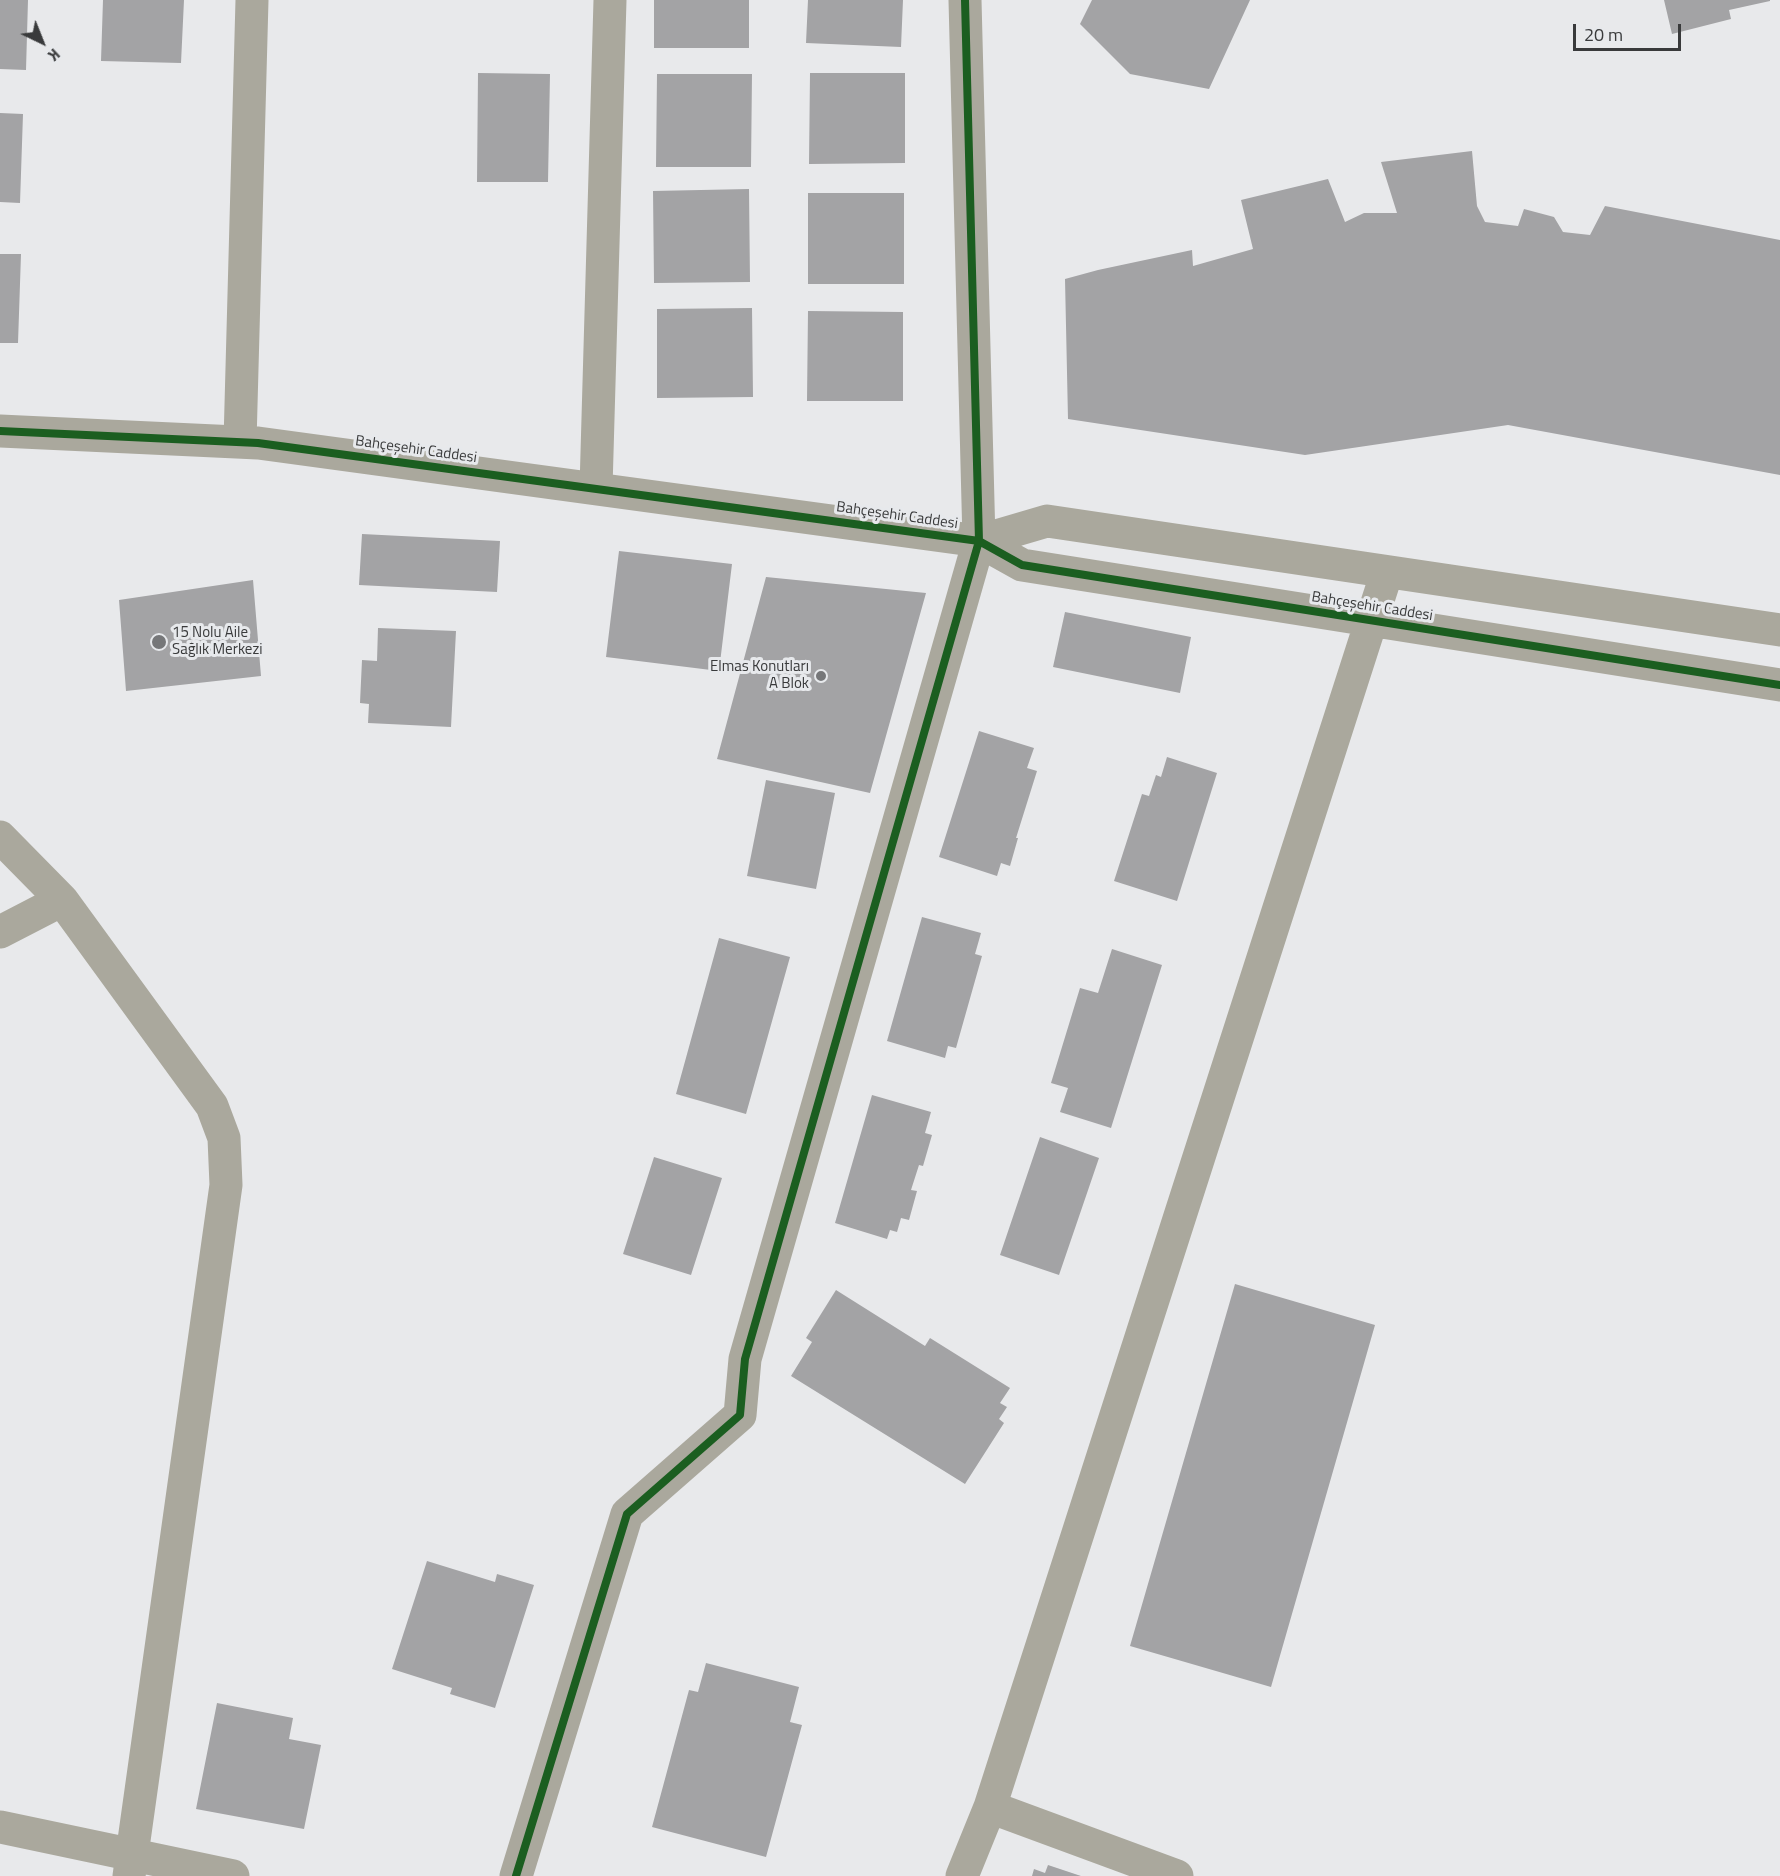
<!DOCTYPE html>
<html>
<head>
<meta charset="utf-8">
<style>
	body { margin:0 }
	#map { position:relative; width:1780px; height:1876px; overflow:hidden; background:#e8e9eb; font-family:"Titillium Web",sans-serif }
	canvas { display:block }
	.north { position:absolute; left:12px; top:12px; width:60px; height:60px; -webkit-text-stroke:4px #e7e9ec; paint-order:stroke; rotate:137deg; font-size:16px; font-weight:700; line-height:24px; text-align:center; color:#393a3b }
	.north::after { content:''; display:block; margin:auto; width:21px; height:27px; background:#393a3b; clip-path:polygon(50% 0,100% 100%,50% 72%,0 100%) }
	.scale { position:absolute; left:1573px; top:24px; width:108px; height:27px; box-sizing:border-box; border:3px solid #393a3b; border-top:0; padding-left:8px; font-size:18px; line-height:21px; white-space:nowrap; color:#393a3b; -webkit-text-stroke:4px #e7e9ec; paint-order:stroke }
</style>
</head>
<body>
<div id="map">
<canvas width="1780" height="1876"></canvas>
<div class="north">K</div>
<div class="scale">20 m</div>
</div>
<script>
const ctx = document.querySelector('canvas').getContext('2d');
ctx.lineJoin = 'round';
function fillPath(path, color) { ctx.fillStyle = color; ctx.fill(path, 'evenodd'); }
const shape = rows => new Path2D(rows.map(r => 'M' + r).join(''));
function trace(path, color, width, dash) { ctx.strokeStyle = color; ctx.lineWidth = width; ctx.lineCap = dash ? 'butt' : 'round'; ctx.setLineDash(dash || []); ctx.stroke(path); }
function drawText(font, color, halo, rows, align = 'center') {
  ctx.font = font + ' "Titillium Web",sans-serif'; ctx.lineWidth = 6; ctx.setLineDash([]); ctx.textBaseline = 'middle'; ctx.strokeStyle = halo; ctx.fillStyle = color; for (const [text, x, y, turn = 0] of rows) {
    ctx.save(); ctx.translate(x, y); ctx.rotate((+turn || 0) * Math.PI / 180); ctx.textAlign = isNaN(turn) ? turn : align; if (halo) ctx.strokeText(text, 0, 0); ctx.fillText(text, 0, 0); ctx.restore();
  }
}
fillPath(shape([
	[0,0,28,0,26,70,0,69],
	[103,0,184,0,181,63,101,61],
	[654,0,749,0,749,48,654,48],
	[808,0,903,0,901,47,806,43],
	[1092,0,1250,0,1209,89,1130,74,1080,24],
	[1664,0,1770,0,1770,1,1729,10,1731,19,1672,34],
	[478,73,550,74,548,182,477,182],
	[810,73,905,73,905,163,809,164],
	[657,74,752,74,751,167,656,167],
	[0,113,23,114,20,203,0,202],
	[1472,151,1477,206,1485,222,1518,226,1524,209,1554,217,1563,232,1590,235,1605,206,1780,240,1780,475,1508,425,1305,455,1068,419,1065,279,1098,270,1192,250,1193,266,1253,249,1241,200,1328,179,1345,222,1364,213,1397,213,1381,162],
	[749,189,750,282,654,283,653,191],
	[808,193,904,193,904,284,808,284],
	[0,254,21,254,18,343,0,343],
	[752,308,753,397,657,398,657,309],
	[808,311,903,312,903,401,807,401],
	[362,534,500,541,497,592,359,585],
	[619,551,732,564,719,671,606,657],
	[766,577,926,593,870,793,717,759],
	[253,580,261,676,126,691,119,600],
	[1065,612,1191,637,1180,693,1053,667],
	[378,628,456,631,451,727,368,723,369,704,360,703,362,660,377,661],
	[979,731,1034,748,1027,768,1037,771,1016,838,1018,838,1010,866,1001,863,997,876,939,857],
	[1167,757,1217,773,1177,901,1114,881,1142,794,1149,796,1156,775,1161,777],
	[766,780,835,793,816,889,747,876],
	[922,917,981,933,975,954,982,956,956,1048,948,1046,945,1058,887,1041],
	[719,938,790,957,746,1114,676,1094],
	[1112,949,1162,965,1111,1128,1060,1112,1068,1088,1051,1083,1080,988,1098,993],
	[872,1095,931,1112,925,1133,932,1135,923,1166,919,1165,911,1190,917,1191,909,1220,901,1218,897,1232,890,1230,887,1239,835,1223],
	[1040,1137,1099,1158,1059,1275,1000,1255],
	[654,1157,722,1178,691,1275,623,1254],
	[1235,1284,1375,1325,1271,1687,1130,1646],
	[836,1290,925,1346,930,1338,1010,1388,1000,1403,1007,1407,999,1419,1004,1423,965,1484,791,1376,812,1342,806,1338],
	[427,1561,495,1582,497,1574,534,1585,495,1708,450,1694,452,1688,392,1669],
	[706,1663,799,1687,790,1722,802,1725,766,1857,652,1827,689,1690,698,1692],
	[217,1703,293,1718,289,1739,321,1745,304,1829,196,1809],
	[1048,1865,1081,1876,1032,1876,1034,1869,1045,1873]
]), '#a3a3a5');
trace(shape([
	[0,431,258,443,979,541,1022,565,1780,685],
	[240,442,252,0],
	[596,488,610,0],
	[979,541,1047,521,1780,630],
	[0,837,62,900,212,1106,224,1138,226,1185,129,1876],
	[0,932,62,900],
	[990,1807,1177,1876],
	[0,1827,233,1876],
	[516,1876,627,1514,740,1415,745,1359,979,541,965,0],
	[962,1876,990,1807,1387,572]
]), '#aaa89d', 33);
trace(shape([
	[0,431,258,443,979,541,1022,565,1780,685],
	[516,1876,627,1514,740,1415,745,1359,979,541,965,0]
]), '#1b5e20', 8);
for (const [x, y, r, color] of [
	[159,642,8,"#767779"],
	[821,676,6,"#767779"]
]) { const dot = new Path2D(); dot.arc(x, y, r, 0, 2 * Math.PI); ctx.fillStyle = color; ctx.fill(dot); trace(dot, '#e7e9ec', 2); }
drawText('15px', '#393a3b', '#e7e9ec', [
	["Bahçeşehir Caddesi",416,450,8],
	["Bahçeşehir Caddesi",897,516,8],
	["Bahçeşehir Caddesi",1372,607,9]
]);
drawText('15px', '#393a3b', '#e7e9ec', [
	["15 Nolu Aile",172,633],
	["Sağlık Merkezi",172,650],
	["Elmas Konutları",809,667,"right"],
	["A Blok",809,684,"right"]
], 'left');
</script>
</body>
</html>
